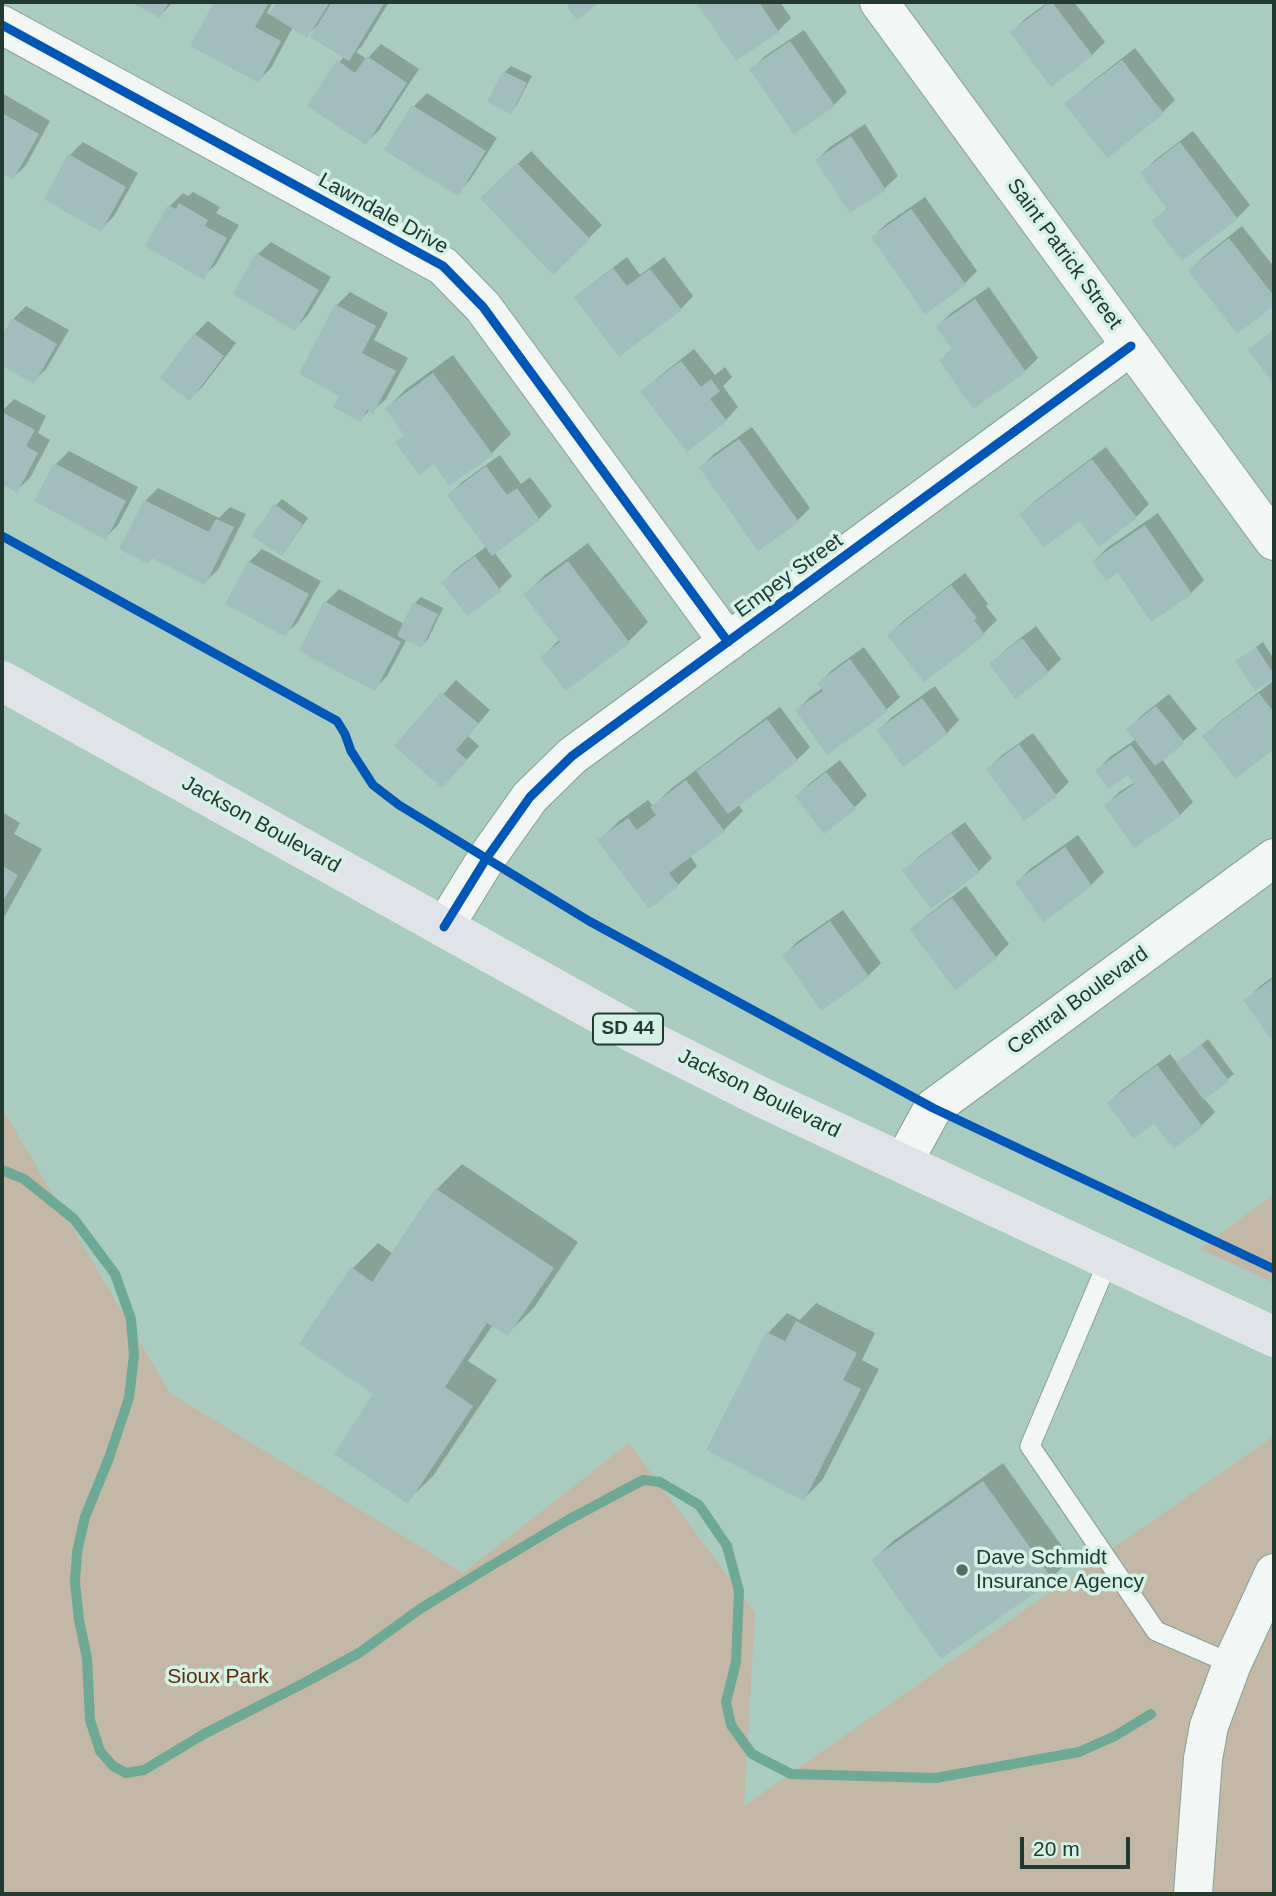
<!DOCTYPE html>
<html>
<head>
<meta charset="utf-8">
<style>
	body { margin:0 }
	#map { position:relative; width:1276px; height:1896px; overflow:hidden; background:#aacbbf; font-family:Arial,sans-serif }
	canvas { display:block }
	.frame { position:absolute; inset:0; border:4px solid #223a32; pointer-events:none }
	.scale { position:absolute; left:1020px; top:1837px; width:110px; height:32px; box-sizing:border-box; border:4px solid #223a32; border-top:0; padding-left:9px; font-size:21px; line-height:24px; white-space:nowrap; color:#223a32; -webkit-text-stroke:5px #d5f2e6; paint-order:stroke }
</style>
</head>
<body>
<div id="map">
<canvas width="1276" height="1896"></canvas>
<div class="frame"></div>
<div class="scale">20 m</div>
</div>
<script>
const ctx = document.querySelector('canvas').getContext('2d');
ctx.lineJoin = 'round';
function fillPath(path, color) { ctx.fillStyle = color; ctx.fill(path, 'evenodd'); }
const shape = rows => new Path2D(rows.map(r => 'M' + r).join(''));
function trace(path, color, width, dash) { ctx.strokeStyle = color; ctx.lineWidth = width; ctx.lineCap = dash ? 'butt' : 'round'; ctx.setLineDash(dash || []); ctx.stroke(path); }
function drawText(font, color, halo, rows, align = 'center') {
  ctx.font = font + ' Arial,sans-serif'; ctx.lineWidth = 7; ctx.setLineDash([]); ctx.textBaseline = 'middle'; ctx.strokeStyle = halo; ctx.fillStyle = color; for (const [text, x, y, turn = 0] of rows) {
    ctx.save(); ctx.translate(x, y); ctx.rotate((+turn || 0) * Math.PI / 180); ctx.textAlign = isNaN(turn) ? turn : align; if (halo) ctx.strokeText(text, 0, 0); ctx.fillText(text, 0, 0); ctx.restore();
  }
}
fillPath(shape([
	[2,1108,170,1393,463,1573,629,1443,755,1613,744,1806,1274,1436,1274,1894,2,1894],
	[1274,1194,1274,1283,1200,1249]
]), '#c3b8a5');
fillPath(shape([
	[133,2,173,2,160,16],
	[216,2,273,2,267,13,271,15,279,2,389,2,362,46,356,52,367,59,381,44,419,69,379,130,366,143,309,106,344,56,319,24,307,35,293,27,271,68,258,81,192,46],
	[698,2,780,2,791,18,778,31,736,59],
	[1048,2,1074,2,1105,42,1092,55,1012,32,1025,19],
	[804,30,847,92,834,105,795,131,752,69,765,56],
	[1135,48,1175,100,1162,113,1067,103,1080,91],
	[511,66,532,76,516,106,510,112,505,72],
	[2,93,50,121,26,165,13,178,2,171],
	[427,93,497,138,470,180,457,193,414,106],
	[865,124,898,176,885,188,850,211,817,160,830,147],
	[1193,131,1250,205,1237,218,1183,259,1154,221,1168,207,1142,173,1155,160],
	[83,142,138,173,114,216,101,229,70,155],
	[531,151,602,225,589,238,496,185],
	[193,192,220,207,216,213,239,225,216,264,203,277,170,206,183,193,188,196],
	[925,197,977,271,964,284,873,237,886,224],
	[1242,226,1274,267,1274,303,1238,331,1190,270,1203,257],
	[271,242,331,277,308,315,295,328,258,254],
	[627,257,640,275,664,257,693,296,681,309,577,298,590,285],
	[989,287,1038,358,1025,371,974,407,941,360,953,348,938,326,951,313],
	[350,292,388,313,374,340,408,358,386,399,373,411,370,410,360,420,337,305],
	[26,306,69,330,46,369,33,382,2,364,2,339,13,319],
	[208,321,236,343,203,386,190,399,195,334],
	[694,349,715,375,725,367,732,377,723,386,738,407,726,420,643,391,656,379],
	[453,355,511,434,492,453,434,462,405,434,387,408,406,389],
	[14,399,46,416,38,433,50,440,30,478,17,490,2,482,2,411],
	[752,427,810,508,797,521,701,467,714,454],
	[1106,447,1149,504,1136,517,1079,518,1022,514,1035,501],
	[69,451,138,487,118,525,105,538,36,500,56,464],
	[500,455,521,484,530,477,552,506,539,519,494,552,512,576,499,589,443,582,456,569,487,546,449,495,462,482],
	[158,488,219,518,230,507,246,514,218,570,205,582,154,557,148,562,145,501],
	[282,499,308,518,287,548,276,505],
	[1158,513,1204,580,1191,593,1118,571,1094,561,1107,548],
	[588,543,648,622,629,641,566,689,542,657,560,639,526,594,545,575],
	[262,549,321,581,298,622,285,635,249,562],
	[965,573,988,604,986,606,997,620,984,633,924,679,889,635,902,622],
	[339,589,404,624,415,603,421,597,443,608,428,639,422,646,407,639,387,676,374,689,326,602],
	[1036,626,1061,659,1048,672,1016,697,991,664,1004,651],
	[1263,642,1274,659,1274,676,1256,689,1237,661],
	[864,647,900,697,887,709,827,752,797,710,810,697,823,688,819,683,832,670],
	[456,680,490,710,468,736,479,746,455,773,396,746],
	[1273,681,1274,746,1235,777,1204,737,1217,724],
	[935,686,959,720,947,733,879,730,892,717],
	[1169,694,1197,729,1162,759,1193,802,1180,815,1106,805,1119,792,1135,782,1129,773,1097,770,1110,757,1136,739,1128,729,1141,716],
	[780,707,810,747,797,760,738,804,743,811,724,830,690,856,697,866,678,885,599,841,619,821,648,800,653,806,672,788],
	[1033,733,1069,782,1056,795,988,769,1001,756],
	[840,760,867,795,854,808,797,796,810,783],
	[2,812,20,823,14,834,42,849,2,921],
	[965,822,992,858,979,871,905,870,918,857],
	[1078,835,1104,872,1091,885,1043,919,1017,882,1030,869],
	[966,886,1009,944,996,957,912,930,925,917],
	[843,910,881,963,868,976,821,1008,784,955,797,942],
	[1274,976,1274,1040,1246,1000,1259,987],
	[1208,1039,1234,1074,1204,1098,1215,1112,1202,1125,1174,1147,1155,1121,1109,1103,1122,1090,1170,1054,1178,1064],
	[462,1164,578,1242,533,1309,507,1334,493,1325,468,1361,497,1380,433,1476,407,1501,376,1394,353,1268,378,1243,393,1254,437,1189],
	[816,1303,875,1333,862,1360,879,1369,823,1479,804,1499,708,1450,768,1333,787,1313,800,1320],
	[1003,1463,1071,1559,1051,1578,873,1560,893,1541]
]), '#0003');
trace(shape([
	[2,1170,24,1179,74,1219,115,1274,131,1319,134,1355,129,1398,109,1458,85,1517,77,1552,75,1582,79,1620,87,1658,90,1720,100,1751,113,1766,126,1773,144,1770,204,1734,306,1682,359,1653,420,1609,484,1570,568,1520,643,1480,660,1482,699,1505,727,1546,739,1591,736,1662,726,1702,731,1725,752,1754,791,1774,936,1778,1079,1752,1115,1736,1151,1714]
]), '#6ea995', 10);
fillPath(shape([
	[130,2,169,2,160,18],
	[214,2,269,2,255,27,281,41,259,83,190,46],
	[277,2,330,2,307,38,269,14],
	[332,2,385,2,349,61,310,37],
	[573,2,596,2,598,4,577,20,567,7],
	[696,2,759,2,779,32,736,61],
	[1050,2,1052,2,1093,56,1051,87,1010,32],
	[790,41,835,106,794,134,749,69],
	[367,56,407,83,366,145,307,106,337,60,355,73],
	[1122,60,1164,114,1107,158,1064,103],
	[503,71,527,83,511,114,487,102],
	[412,105,486,151,458,196,384,150],
	[2,113,39,134,13,180,2,173],
	[851,136,886,190,850,213,815,160],
	[1180,142,1238,219,1182,261,1151,221,1167,209,1140,173],
	[68,154,126,187,101,232,44,199],
	[517,163,590,239,553,275,480,198],
	[179,203,208,220,205,226,227,238,204,280,145,246,168,205,176,209],
	[911,209,966,285,925,314,871,237],
	[1229,238,1274,296,1274,306,1237,334,1188,270],
	[256,253,319,290,295,331,233,294],
	[613,268,627,286,650,269,682,310,619,357,574,297],
	[975,299,1026,372,973,409,939,360,952,350,936,326],
	[335,304,376,326,362,353,396,371,373,414,367,410,361,422,333,407,339,396,299,374],
	[12,318,57,344,34,384,2,366,2,336],
	[1274,329,1274,384,1248,350],
	[194,333,224,356,190,401,160,378],
	[681,361,701,387,711,379,720,391,710,399,727,421,687,452,640,391],
	[433,373,493,455,449,486,434,464,419,475,395,442,404,435,385,408],
	[2,412,35,430,26,446,38,453,17,493,2,484],
	[739,439,799,522,758,551,699,467],
	[1092,459,1137,518,1099,547,1079,521,1044,547,1019,514],
	[54,463,126,501,106,540,34,501],
	[486,466,507,495,517,488,540,520,492,556,447,495],
	[144,500,209,532,216,519,234,527,205,585,152,558,148,564,119,549],
	[274,504,303,524,282,556,252,536],
	[1145,525,1192,594,1151,622,1118,573,1106,581,1092,561],
	[475,556,501,591,467,616,441,582],
	[248,561,309,594,286,637,225,604],
	[568,561,630,643,566,691,540,657,560,642,523,594],
	[951,585,977,618,974,620,985,635,924,682,887,635],
	[324,601,401,642,375,691,299,651],
	[413,602,438,614,422,648,397,636],
	[1022,638,1049,673,1015,699,989,663],
	[1256,647,1274,674,1274,678,1255,691,1235,661],
	[850,659,888,711,827,755,795,710,823,691,817,683],
	[441,692,479,724,456,750,467,760,442,788,394,746],
	[1259,693,1274,712,1274,749,1235,779,1202,736],
	[922,698,948,734,903,767,877,730],
	[1156,706,1185,743,1155,766,1126,729],
	[767,719,798,761,728,814,696,771],
	[1019,744,1057,796,1024,821,986,769],
	[1131,745,1181,816,1134,848,1104,805,1134,784,1128,775,1108,789,1095,770],
	[826,772,856,809,824,834,795,796],
	[686,780,725,832,669,873,679,886,649,909,597,840,628,818,637,830,656,815,650,807],
	[951,833,980,872,931,909,902,870],
	[1065,847,1092,886,1043,922,1015,882],
	[2,866,18,875,2,903],
	[952,898,997,958,955,990,909,929],
	[830,921,869,977,821,1011,782,955],
	[1274,978,1274,1043,1243,1000],
	[1201,1044,1229,1081,1204,1100,1176,1063],
	[1157,1065,1203,1127,1174,1149,1154,1124,1134,1139,1107,1103],
	[435,1188,554,1268,508,1336,487,1323,445,1387,473,1406,408,1504,334,1454,373,1394,299,1344,351,1267,372,1282],
	[796,1321,857,1353,843,1380,861,1389,804,1501,706,1450,766,1332,785,1341],
	[983,1481,1053,1580,941,1659,871,1560]
]), '#a2bdbd');
const lane = shape([
	[1109,1259,1030,1446,1156,1631,1232,1664]
]);
const street = shape([
	[879,2,1274,541],
	[2,25,443,266,483,307,728,642],
	[444,927,486,859,530,797,572,756,1131,346],
	[1193,1894,1203,1759,1209,1726,1232,1664,1274,1573]
]);
const secondary = shape([
	[903,1163,933,1108,1274,858]
]);
const primary = shape([
	[2,681,636,1034,759,1096,1274,1337]
]);
trace(lane, '#87a197', 21);
trace(street, '#87a197', 40);
trace(secondary, '#87a197', 40);
trace(primary, '#d9e8e2', 40);
trace(lane, '#f2f7f5', 19);
trace(street, '#f2f7f5', 38);
trace(secondary, '#f2f7f5', 38);
trace(primary, '#e0e4e9', 38);
trace(shape([
	[2,25,443,266,483,307,728,642],
	[2,536,337,721,345,734,351,751,373,785,399,805,589,921,933,1108,1274,1269],
	[444,927,486,859,530,797,572,756,1131,346]
]), '#0057b8', 9);
for (const [x, y, r, color] of [
	[962,1570,7,"#526d63"]
]) { const dot = new Path2D(); dot.arc(x, y, r, 0, 2 * Math.PI); ctx.fillStyle = color; ctx.fill(dot); trace(dot, '#d5f2e6', 2.5); }
for (const [x, y, w] of [
	[628,1029,70]
]) { const box = new Path2D(); box.roundRect(x - w / 2, y - 15.5, w, 31, 5); ctx.fillStyle = '#d5f2e6'; ctx.fill(box); trace(box, '#223a32', 2); }
drawText('bold 19px', '#223a32', null, [
	["SD 44",628,1029]
]);
drawText('21px', '#223a32', '#d5f2e6', [
	["Lawndale Drive",383,214,29],
	["Saint Patrick Street",1064,254,54],
	["Empey Street",789,576,-36],
	["Jackson Boulevard",261,825,29],
	["Central Boulevard",1078,1001,-36],
	["Jackson Boulevard",759,1094,26]
]);
drawText('21px', '#223a32', '#d5f2e6', [
	["Dave Schmidt",976,1558],
	["Insurance Agency",976,1582]
], 'left');
drawText('21px', '#602c07', '#d5f2e6', [
	["Sioux Park",218,1677]
]);
</script>
</body>
</html>
